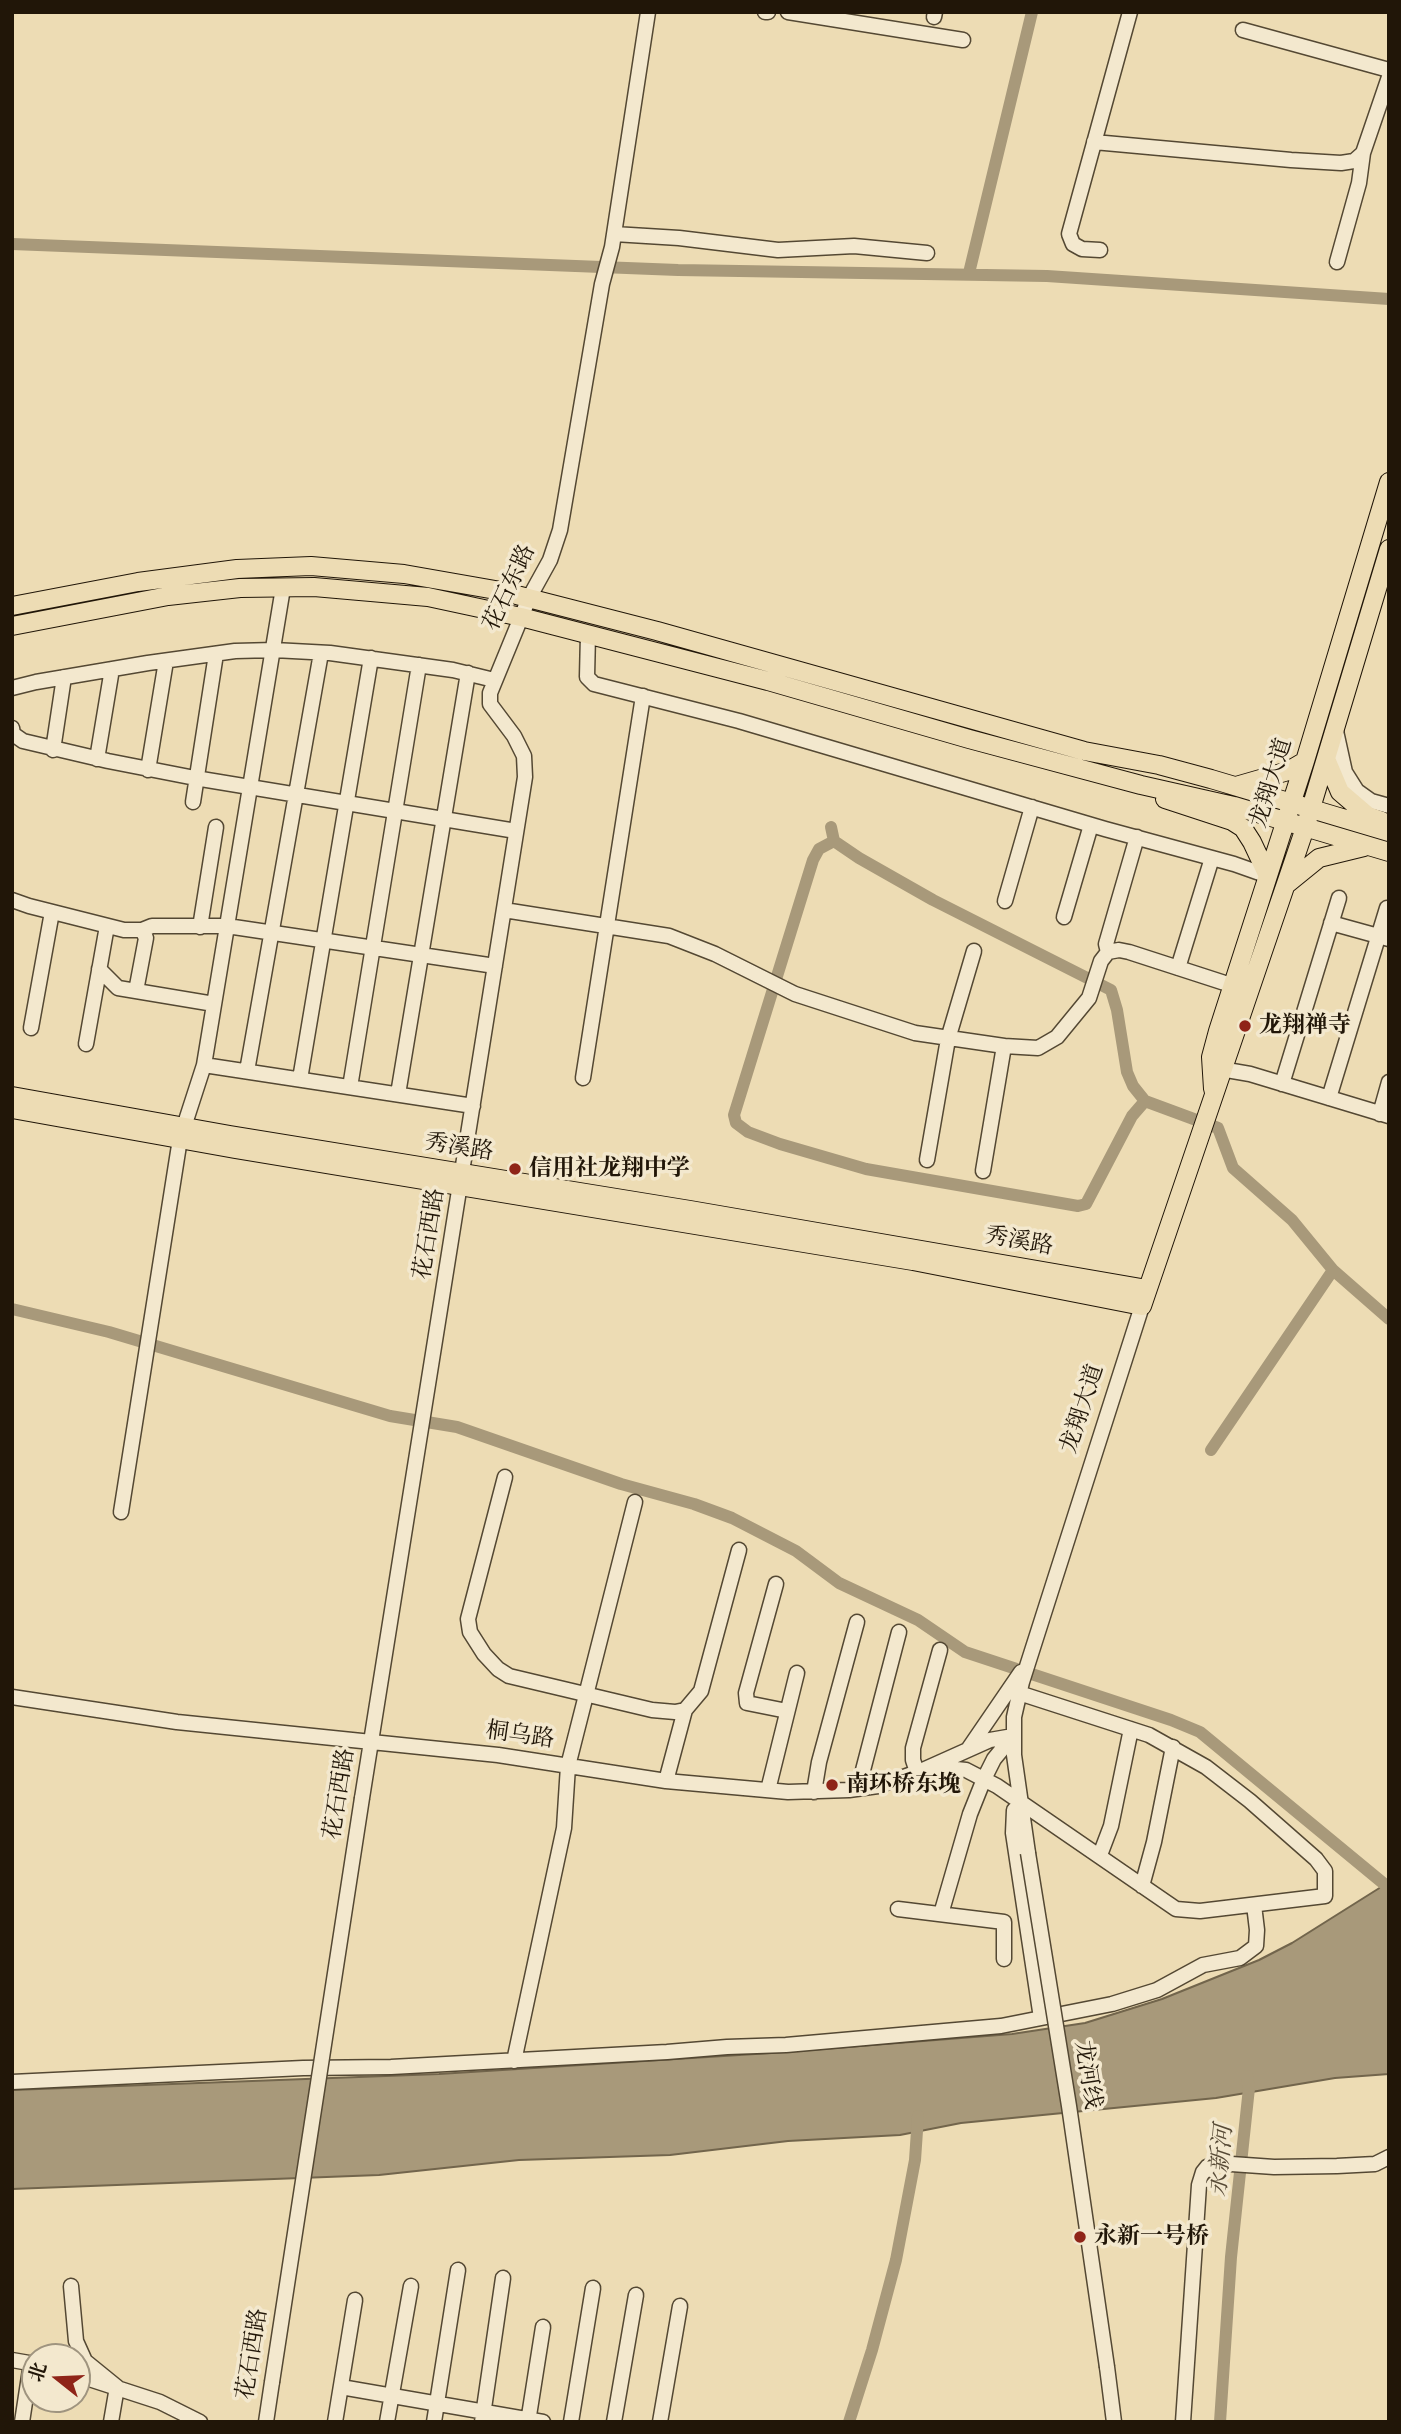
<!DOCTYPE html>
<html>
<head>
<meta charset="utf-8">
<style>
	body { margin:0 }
	#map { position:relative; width:1401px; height:2434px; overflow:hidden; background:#eddcb4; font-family:"IM FELL French Canon","Noto Serif SC",serif }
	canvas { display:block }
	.frame { position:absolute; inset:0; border:14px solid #211608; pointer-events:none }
	.north { position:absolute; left:21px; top:2343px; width:70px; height:70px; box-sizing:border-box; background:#f3e8ce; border:2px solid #9f947f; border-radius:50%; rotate:288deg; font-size:19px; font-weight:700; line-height:28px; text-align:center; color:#211608 }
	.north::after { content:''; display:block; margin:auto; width:24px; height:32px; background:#8f2418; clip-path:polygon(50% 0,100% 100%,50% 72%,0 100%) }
</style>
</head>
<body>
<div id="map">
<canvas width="1401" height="2434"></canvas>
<div class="frame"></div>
<div class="north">北</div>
</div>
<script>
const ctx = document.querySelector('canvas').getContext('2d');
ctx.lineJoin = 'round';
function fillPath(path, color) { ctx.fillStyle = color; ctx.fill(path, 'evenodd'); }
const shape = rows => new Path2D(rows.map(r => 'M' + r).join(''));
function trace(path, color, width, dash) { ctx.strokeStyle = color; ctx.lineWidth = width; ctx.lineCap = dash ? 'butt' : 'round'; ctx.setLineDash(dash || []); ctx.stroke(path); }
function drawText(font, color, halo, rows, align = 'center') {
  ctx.font = font + ' "IM FELL French Canon","Noto Serif SC",serif'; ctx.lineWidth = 7; ctx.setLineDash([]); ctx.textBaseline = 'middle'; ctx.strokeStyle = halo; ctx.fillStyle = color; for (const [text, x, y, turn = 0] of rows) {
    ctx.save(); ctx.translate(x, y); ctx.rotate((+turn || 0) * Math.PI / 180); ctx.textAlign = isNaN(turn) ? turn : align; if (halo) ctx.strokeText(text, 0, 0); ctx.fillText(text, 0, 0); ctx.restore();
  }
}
const water = shape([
	[1389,1882,1389,2074,1335,2078,1216,2098,961,2123,900,2135,788,2141,670,2155,519,2160,379,2175,12,2189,12,2090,439,2074,771,2053,1012,2034,1085,2023,1162,1999,1259,1960,1292,1943,1389,1882]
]);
fillPath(water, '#a8997a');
trace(water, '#72654c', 2);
trace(shape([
	[12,244,678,270,1047,276,1389,299],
	[969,273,1032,12],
	[831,827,834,841,859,858,933,900,1111,990,1117,1010,1127,1072,1133,1086,1145,1101,1218,1128,1233,1168,1292,1220,1333,1270,1389,1319],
	[834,841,819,849,813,860,734,1115,736,1123,748,1132,780,1144,866,1169,1078,1206,1086,1204,1132,1116,1145,1101],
	[12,1309,109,1332,390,1416,457,1427,621,1484,694,1504,732,1518,796,1551,839,1583,918,1620,965,1652,1171,1720,1200,1732,1389,1888],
	[1211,1450,1333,1270],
	[849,2422,872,2350,896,2260,915,2160,918,2116],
	[1220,2422,1231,2257,1249,2088,1247,2076]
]), '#a8997a', 12);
const minor = shape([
	[765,12,768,12],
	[788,12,963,40],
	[934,17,935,12],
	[1243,30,1389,70],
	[1094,142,1291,160,1341,163,1354,161,1363,153,1389,77],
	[614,234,679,238,778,250,854,246,927,253],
	[1100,250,1082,249,1073,244,1069,234,1130,12],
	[1337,262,1359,183,1363,153],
	[588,634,587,677,594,684,739,721,1105,829,1234,864,1268,876],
	[12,688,36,682,148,663,235,651,274,650,330,653,388,661,453,670,494,680],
	[12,728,13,734,23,741,108,761,195,778,516,831],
	[1336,731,1345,772,1357,791,1371,801,1389,806],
	[53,750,64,677],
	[97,759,112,669],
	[148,770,166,661],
	[193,802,216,654],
	[12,900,29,906,124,930,142,930,152,926,227,926,495,966],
	[1005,901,1032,807],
	[504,910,669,936,715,954,795,994,915,1033,1004,1046,1038,1048,1057,1037,1089,998,1101,961,1108,952,1119,950,1129,952,1234,986],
	[1064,917,1091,825],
	[1331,923,1389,939],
	[200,927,216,827],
	[1108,952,1106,944,1137,837],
	[1178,968,1212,858],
	[99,969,118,988,214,1004],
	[136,991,146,938,142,930],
	[31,1028,52,912],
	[86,1044,107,926],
	[204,1065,473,1106],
	[1215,1068,1250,1074,1389,1116],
	[247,1071,321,653],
	[583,1078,643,696],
	[300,1079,371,658],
	[1282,1084,1339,898],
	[350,1087,419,665],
	[398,1094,468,673],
	[1329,1098,1387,908],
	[1380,1114,1389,1082],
	[927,1160,948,1039,974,951],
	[983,1171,1004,1046],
	[505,1477,468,1619,470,1632,484,1654,498,1669,509,1676,652,1710,675,1712,685,1710,701,1691,739,1550],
	[121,1512,180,1139,204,1065,283,588],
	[776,1584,746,1693,747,1703,787,1711],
	[12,1697,177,1722,498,1755,666,1781,788,1792,849,1790,878,1786,923,1770,990,1740,1013,1736],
	[969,1748,1021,1672],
	[936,1767,966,1770,997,1786,1176,1909,1200,1911,1325,1896,1325,1871,1316,1859,1250,1801,1206,1767,1149,1735,1019,1693],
	[917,1772,913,1760,913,1748,940,1650],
	[666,1781,685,1710],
	[863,1788,862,1774,899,1632],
	[768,1790,797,1673],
	[814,1792,819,1762,857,1622],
	[362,1798,525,777,524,756,514,736,490,704,490,693,529,598,550,560,560,530,602,284,612,247,648,12],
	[1021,1804,1014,1810,1013,1833,1041,2018],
	[1028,1853,1014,1755,1014,1717,1022,1682,1142,1306],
	[1100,1855,1111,1826,1131,1729],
	[1142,1886,1154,1842,1173,1747],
	[898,1909,1004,1922,1004,1959],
	[941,1914,970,1814,984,1779,994,1759,1013,1736],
	[514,2061,564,1828,568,1766,635,1502],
	[12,2082,303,2068,391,2067,667,2052,727,2047,786,2045,1001,2026,1112,2004,1157,1990,1203,1965,1240,1958,1256,1946,1257,1930,1254,1905],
	[71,2286,76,2341,85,2361,117,2387,111,2422],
	[12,2360,35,2364],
	[1107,2367,1114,2422],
	[77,2375,160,2402,200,2422],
	[341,2387,543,2422],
	[22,2422,31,2363],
	[266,2422,272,2382],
	[335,2422,355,2300],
	[387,2422,411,2286],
	[434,2422,458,2270],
	[482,2422,503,2278],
	[528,2422,543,2327],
	[571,2422,593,2288],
	[614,2422,636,2295],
	[660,2422,680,2306],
	[1183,2422,1199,2185,1203,2172,1207,2167,1217,2163,1274,2167,1337,2166,1375,2164,1389,2157]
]);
const major = shape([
	[12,606,138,582,237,569,311,566,404,574,501,591,657,631,1084,751,1159,765,1211,779,1389,832],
	[12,626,168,596,240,588,314,587,428,597,521,617,768,681,969,739,1141,785,1234,806,1389,852],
	[1326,759,1340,792,1368,816,1382,821],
	[1236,786,1288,771,1305,761],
	[1165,799,1232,821,1243,828,1252,842,1268,876],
	[1287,884,1319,858,1364,847],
	[1213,1089,1211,1057,1218,1031,1305,761,1389,482],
	[12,1096,230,1135,690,1210,1147,1289],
	[12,1109,235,1149,913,1261,1142,1306,1305,828,1389,549]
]);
trace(minor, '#544833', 17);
trace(major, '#211608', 20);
trace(minor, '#f3e8ce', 14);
trace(major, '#eddcb4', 18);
const minorBridge = shape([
	[1028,1853,1069,2106,1107,2367],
	[272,2382,362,1798]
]);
trace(minorBridge, '#544833', 17, []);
trace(minorBridge, '#f3e8ce', 14);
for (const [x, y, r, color] of [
	[1245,1026,7,"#8f2418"],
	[515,1169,7,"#8f2418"],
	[832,1785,7,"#8f2418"],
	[1080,2237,7,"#8f2418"]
]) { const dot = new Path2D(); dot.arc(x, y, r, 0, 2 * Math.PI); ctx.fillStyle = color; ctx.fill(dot); trace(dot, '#f3e8ce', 2.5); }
drawText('23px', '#211608', '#f3e8ce', [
	["花石东路",510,588,-65],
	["龙翔大道",1272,783,-73],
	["秀溪路",459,1148,9],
	["花石西路",430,1234,-81],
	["秀溪路",1019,1242,10],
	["龙翔大道",1083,1409,-72],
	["桐乌路",520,1736,8],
	["花石西路",340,1794,-81],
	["龙河线",1087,2075,81],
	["花石西路",253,2354,-81]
]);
drawText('bold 23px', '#211608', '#f3e8ce', [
	["龙翔禅寺",1259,1026],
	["信用社龙翔中学",529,1169],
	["南环桥东堍",846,1785],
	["永新一号桥",1094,2237]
], 'left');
drawText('italic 24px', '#574a36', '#f3e8ce', [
	["永新河",1222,2161,-85]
]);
</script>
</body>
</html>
